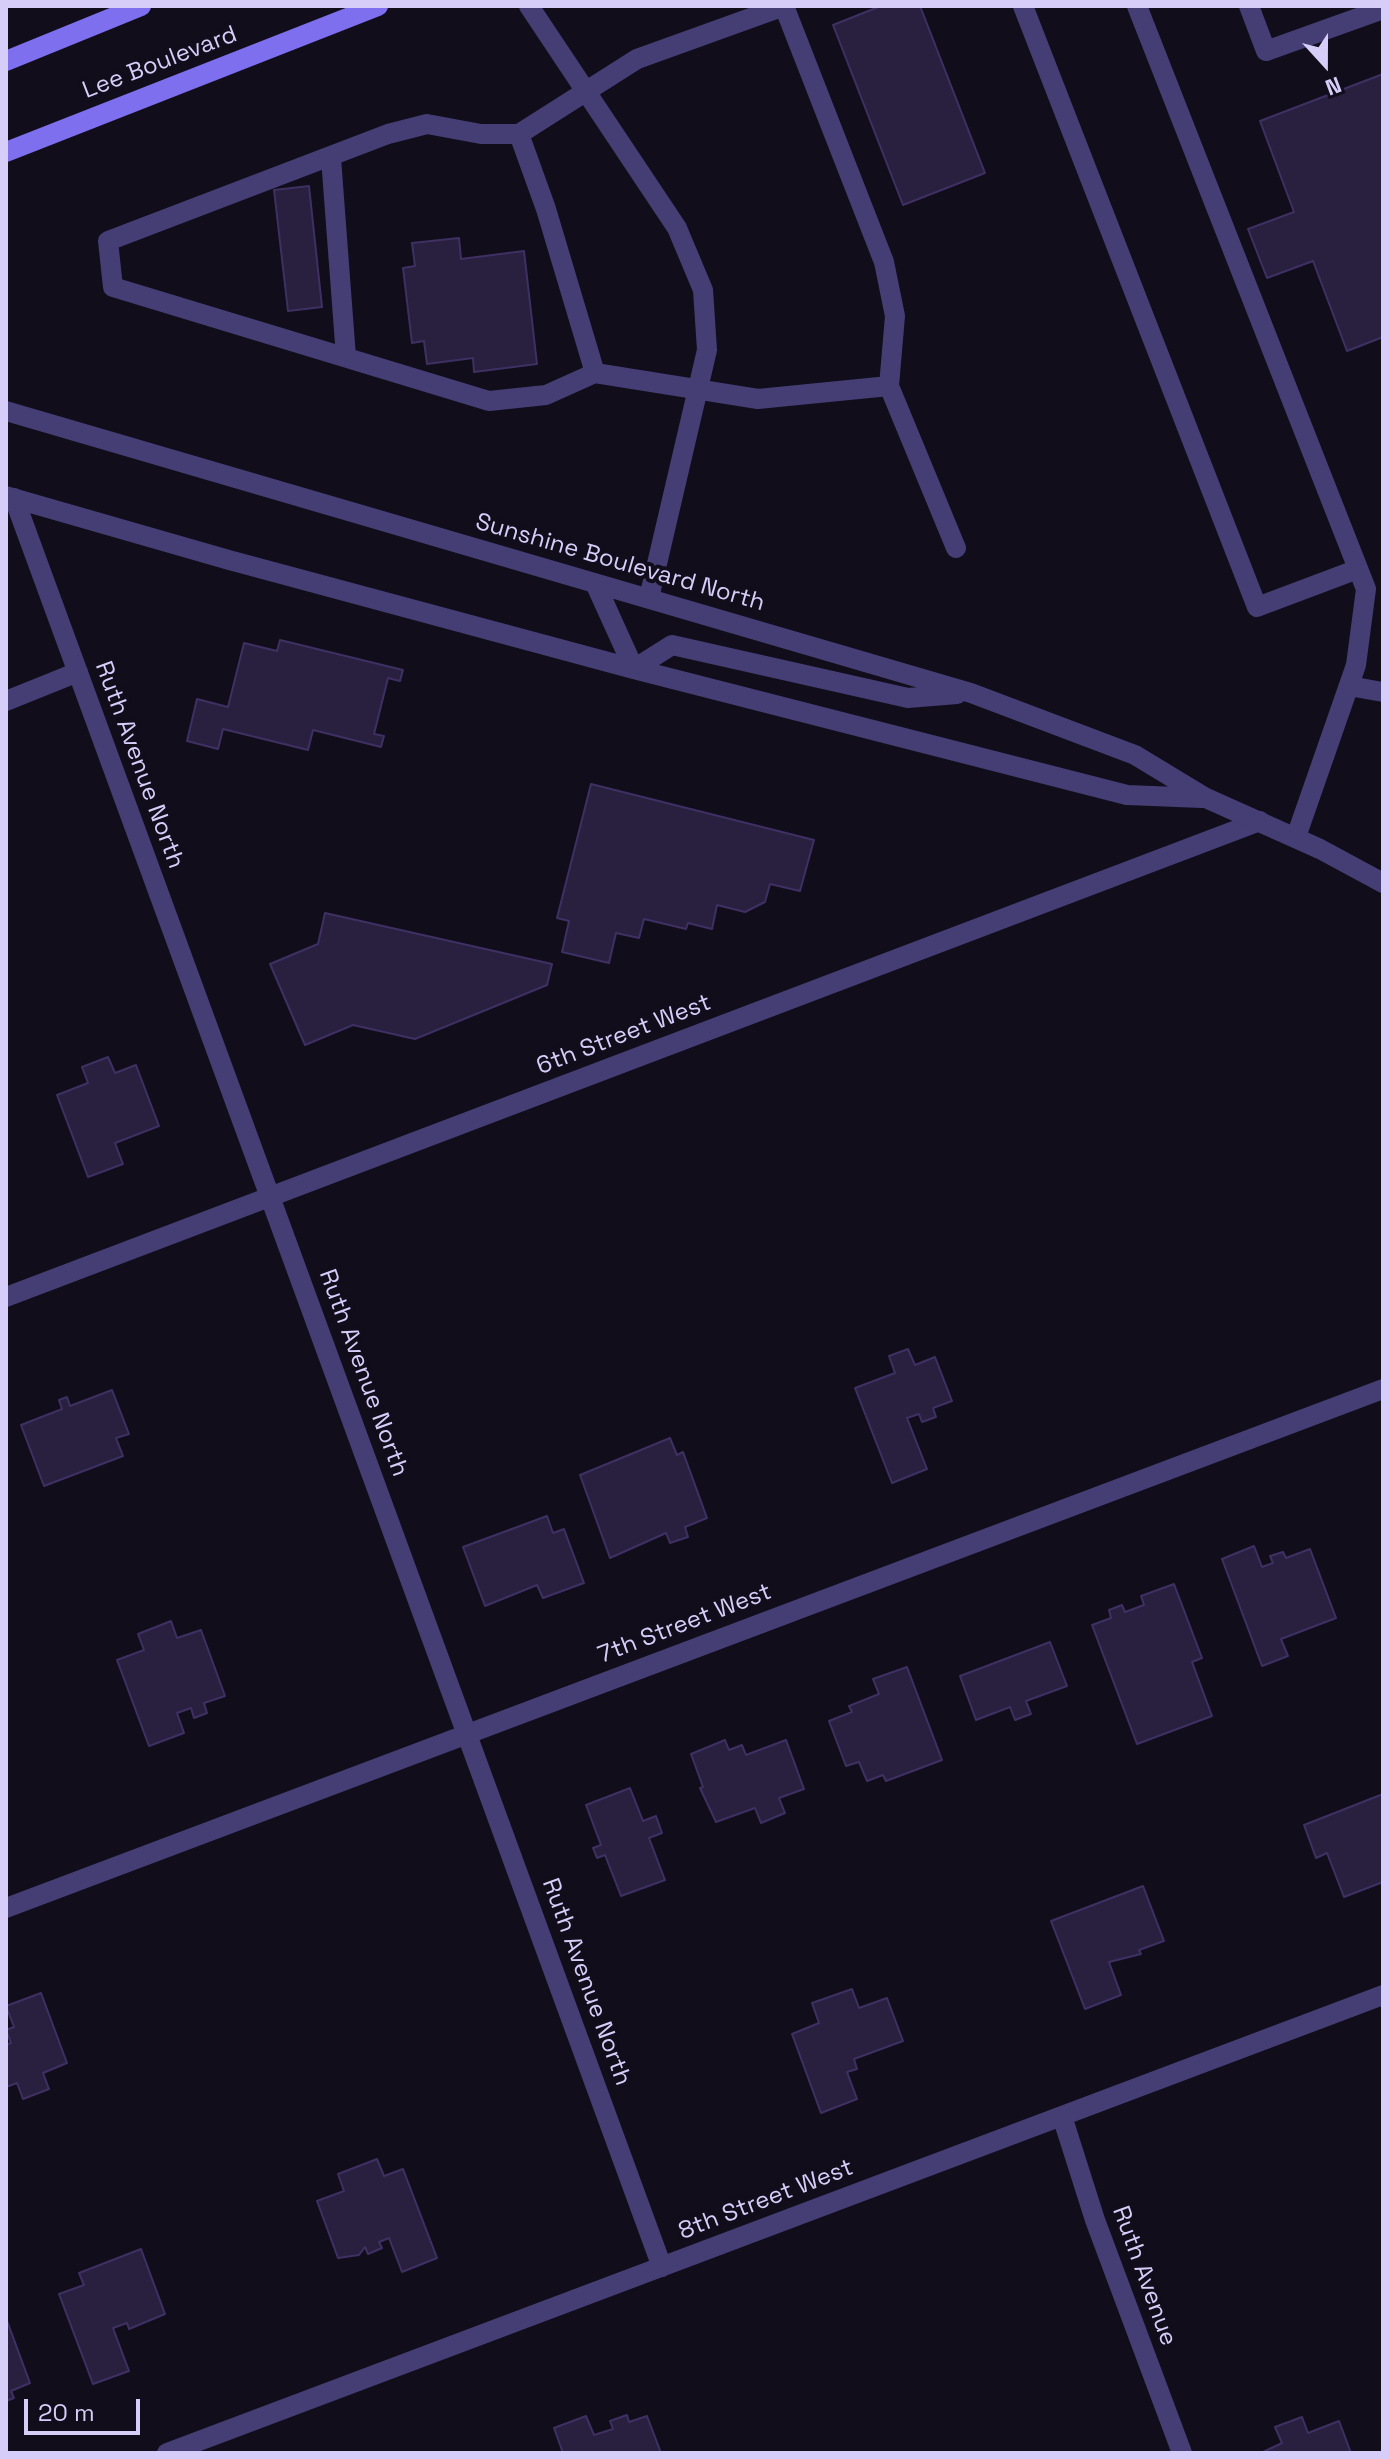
<!DOCTYPE html>
<html>
<head>
<meta charset="utf-8">
<style>
	body { margin:0 }
	#map { position:relative; width:1389px; height:2459px; overflow:hidden; background:#110d1b; font-family:"Space Grotesk",sans-serif }
	canvas { display:block }
	.frame { position:absolute; inset:0; border:8px solid #d6cdf9; pointer-events:none }
	.north { position:absolute; left:1285px; top:24px; width:80px; height:80px; -webkit-text-stroke:6px #110d1b; paint-order:stroke; rotate:159deg; font-size:22px; font-weight:700; line-height:32px; text-align:center; color:#d6cdf9 }
	.north::after { content:''; display:block; margin:auto; width:28px; height:36px; background:#d6cdf9; clip-path:polygon(50% 0,100% 100%,50% 72%,0 100%) }
	.scale { position:absolute; left:24px; top:2399px; width:116px; height:36px; box-sizing:border-box; border:4px solid #d6cdf9; border-top:0; padding-left:10px; font-size:24px; line-height:28px; white-space:nowrap; color:#d6cdf9; -webkit-text-stroke:6px #110d1b; paint-order:stroke }
</style>
</head>
<body>
<div id="map">
<canvas width="1389" height="2459"></canvas>
<div class="frame"></div>
<div class="north">N</div>
<div class="scale">20 m</div>
</div>
<script>
const ctx = document.querySelector('canvas').getContext('2d');
ctx.lineJoin = 'round';
function fillPath(path, color) { ctx.fillStyle = color; ctx.fill(path, 'evenodd'); }
const shape = rows => new Path2D(rows.map(r => 'M' + r).join(''));
function trace(path, color, width, dash) { ctx.strokeStyle = color; ctx.lineWidth = width; ctx.lineCap = dash ? 'butt' : 'round'; ctx.setLineDash(dash || []); ctx.stroke(path); }
function drawText(font, color, halo, rows, align = 'center') {
  ctx.font = font + ' "Space Grotesk",sans-serif'; ctx.lineWidth = 8; ctx.setLineDash([]); ctx.textBaseline = 'middle'; ctx.strokeStyle = halo; ctx.fillStyle = color; for (const [text, x, y, turn = 0] of rows) {
    ctx.save(); ctx.translate(x, y); ctx.rotate((+turn || 0) * Math.PI / 180); ctx.textAlign = isNaN(turn) ? turn : align; if (halo) ctx.strokeText(text, 0, 0); ctx.fillText(text, 0, 0); ctx.restore();
  }
}
const building = shape([
	[881,6,920,6,985,173,903,205,833,25,881,6],
	[1383,74,1383,337,1347,351,1313,261,1267,278,1248,229,1294,212,1260,121,1383,74],
	[309,186,322,307,288,311,274,190,309,186],
	[459,238,461,259,524,251,537,364,474,372,473,358,427,364,424,341,412,343,403,268,415,266,412,243,459,238],
	[280,640,403,670,400,681,388,678,374,734,384,736,381,747,313,730,308,750,223,729,218,749,187,741,197,699,228,707,244,643,277,651,280,640],
	[591,784,814,840,800,891,770,884,765,902,745,912,717,905,712,929,688,923,686,929,644,919,639,938,616,933,609,963,562,952,569,921,557,918,591,784],
	[325,913,552,964,547,985,415,1039,353,1025,305,1045,270,964,318,944,325,913],
	[108,1057,115,1073,136,1065,159,1126,115,1143,123,1164,88,1177,57,1095,88,1083,82,1067,108,1057],
	[908,1349,915,1365,935,1357,952,1401,933,1408,936,1417,922,1422,919,1414,907,1418,927,1469,892,1483,855,1388,895,1373,889,1356,908,1349],
	[112,1390,129,1434,116,1438,123,1456,44,1486,21,1425,62,1409,59,1400,67,1397,70,1406,112,1390],
	[670,1438,677,1455,683,1452,707,1518,685,1527,688,1537,670,1543,666,1533,610,1558,580,1475,670,1438],
	[547,1516,553,1533,564,1529,584,1583,543,1598,537,1585,485,1606,463,1547,547,1516],
	[1254,1546,1262,1567,1273,1563,1270,1556,1283,1552,1286,1558,1310,1549,1336,1618,1281,1639,1288,1656,1262,1666,1222,1559,1254,1546],
	[1174,1584,1202,1658,1192,1662,1212,1716,1137,1744,1092,1625,1111,1618,1109,1610,1122,1605,1125,1612,1144,1605,1141,1596,1174,1584],
	[171,1621,177,1638,201,1630,225,1696,204,1703,207,1713,194,1718,191,1708,177,1713,184,1733,149,1746,117,1660,144,1650,138,1634,171,1621],
	[1050,1642,1067,1686,1026,1701,1031,1714,1015,1720,1010,1707,976,1720,960,1676,1050,1642],
	[907,1667,942,1760,886,1781,883,1775,867,1781,859,1762,846,1766,829,1721,852,1712,849,1706,879,1694,873,1679,907,1667],
	[725,1740,729,1750,742,1745,746,1755,786,1740,804,1789,779,1798,785,1813,761,1823,755,1808,716,1822,700,1788,703,1787,691,1754,725,1740],
	[630,1788,643,1821,656,1816,662,1833,649,1838,665,1880,621,1896,605,1855,597,1858,593,1848,601,1845,586,1805,630,1788],
	[1383,1794,1383,1882,1344,1897,1327,1853,1316,1858,1304,1825,1383,1794],
	[1143,1886,1164,1941,1139,1950,1141,1954,1109,1962,1121,1995,1085,2009,1051,1921,1143,1886],
	[852,1989,859,2008,887,1998,903,2041,854,2059,857,2069,847,2072,857,2099,821,2113,792,2034,819,2023,812,2003,852,1989],
	[41,1993,67,2063,43,2073,49,2089,23,2099,17,2083,6,2087,6,2045,11,2043,6,2030,14,2027,6,2006,41,1993],
	[377,2159,384,2176,403,2169,437,2258,402,2272,389,2238,379,2242,382,2248,368,2254,365,2247,359,2255,338,2258,317,2201,344,2191,338,2174,377,2159],
	[141,2249,165,2314,129,2329,127,2323,113,2328,129,2371,93,2384,59,2294,84,2285,79,2273,141,2249],
	[6,2318,30,2383,11,2391,14,2398,6,2401,6,2318],
	[627,2415,629,2422,647,2416,661,2453,563,2453,554,2428,586,2416,594,2435,613,2429,610,2421,627,2415],
	[1302,2417,1308,2433,1339,2421,1351,2453,1261,2453,1282,2443,1275,2427,1302,2417]
]);
fillPath(building, '#28203e');
trace(building, '#3f3063', 2);
trace(shape([
	[529,6,677,228,703,290,707,350,649,598],
	[1023,6,1257,607,1358,569],
	[1137,6,1366,589,1356,665,1296,837],
	[1249,6,1266,51,1383,9],
	[519,134,546,209,595,373],
	[331,158,346,357],
	[889,386,758,399,595,373,546,395,489,401,113,287,108,241,388,134,427,124,481,134,519,134,637,59,784,6,884,262,895,316,889,386,956,548],
	[1349,686,1383,692]
]), '#443e75', 20);
trace(shape([
	[14,498,662,2267],
	[6,701,78,672],
	[6,1297,1260,821],
	[6,1908,1383,1389],
	[1062,2116,1095,2220,1182,2453],
	[167,2453,1383,1995]
]), '#443e75', 20);
trace(shape([
	[6,411,971,693,1135,755,1206,798,1320,849,1383,883],
	[6,496,229,560,634,669,1127,795,1202,798],
	[595,583,634,669],
	[634,669,672,645,908,698,957,694]
]), '#443e75', 20);
trace(shape([
	[6,61,141,6],
	[6,152,378,6]
]), '#7d6fee', 20);
drawText('24px', '#d6cdf9', '#110d1b', [
	["Lee Boulevard",160,63,-21],
	["Sunshine Boulevard North",620,563,16],
	["Ruth Avenue North",139,765,70],
	["6th Street West",624,1035,-21],
	["Ruth Avenue North",363,1373,70],
	["7th Street West",685,1624,-21],
	["Ruth Avenue North",586,1982,70],
	["8th Street West",766,2200,-21],
	["Ruth Avenue",1144,2276,70]
]);
</script>
</body>
</html>
